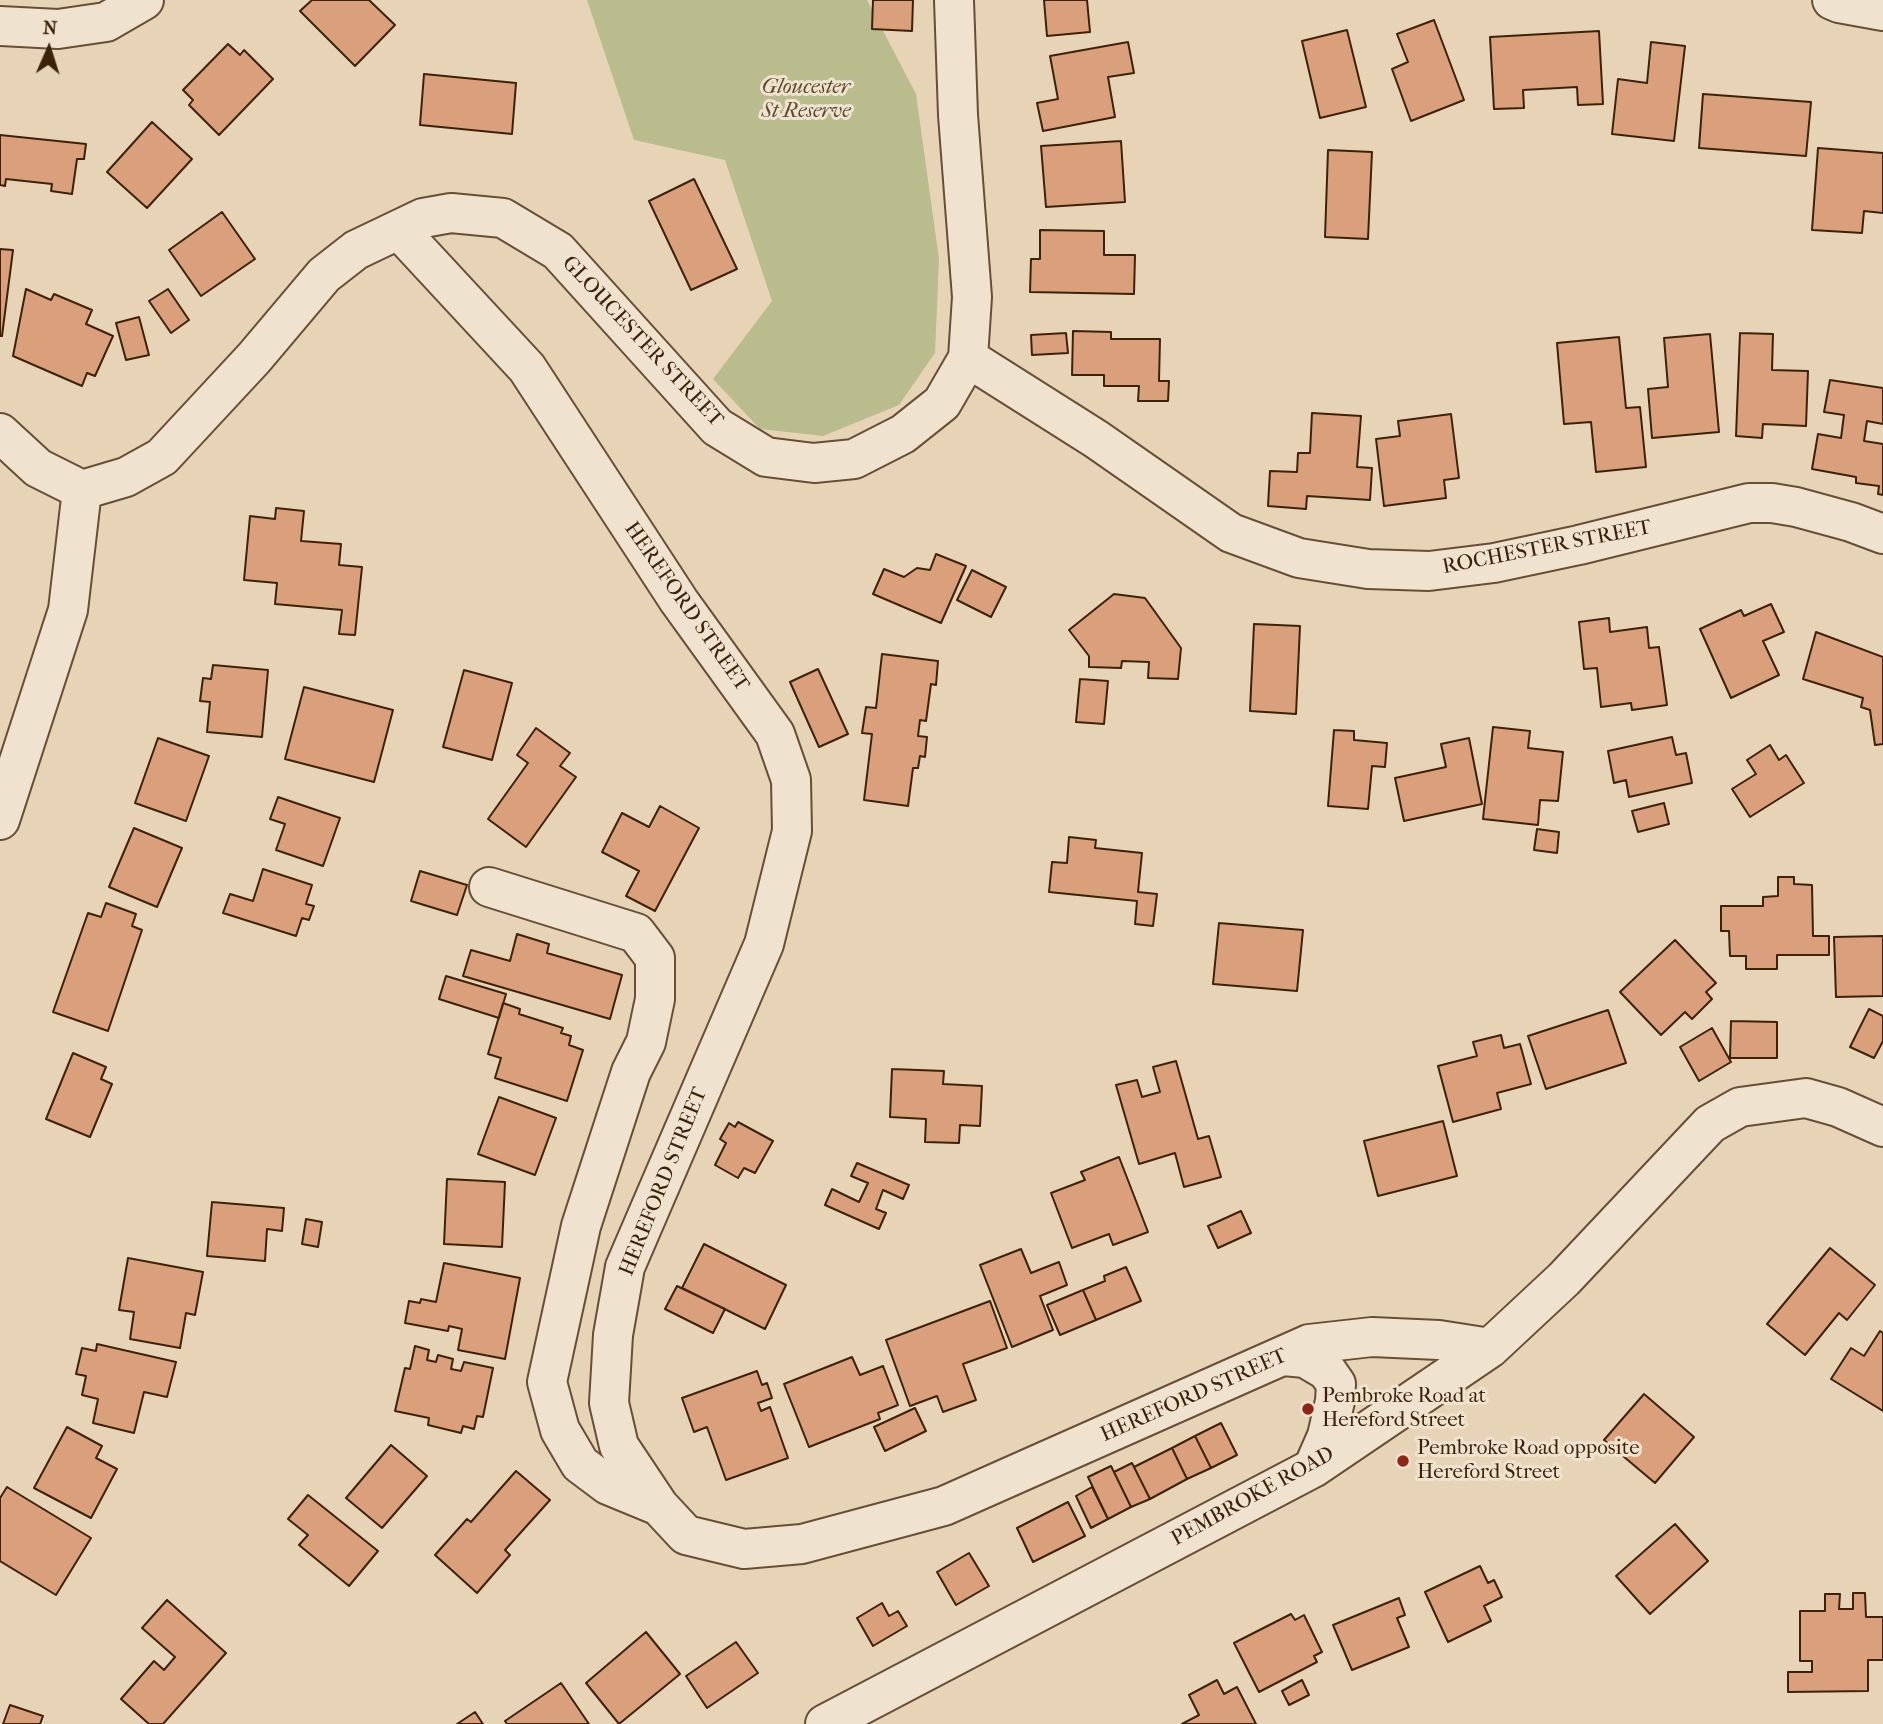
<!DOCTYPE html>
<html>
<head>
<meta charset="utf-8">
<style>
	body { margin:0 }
	#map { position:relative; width:1883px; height:1724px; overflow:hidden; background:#e7d4b7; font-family:"IM FELL French Canon",serif }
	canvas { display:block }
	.north { position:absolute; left:14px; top:14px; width:70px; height:70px; -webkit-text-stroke:5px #efe3d0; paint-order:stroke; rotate:3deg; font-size:19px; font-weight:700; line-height:28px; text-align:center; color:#3c2209 }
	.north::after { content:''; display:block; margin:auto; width:24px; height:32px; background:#3c2209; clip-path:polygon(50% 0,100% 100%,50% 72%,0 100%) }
</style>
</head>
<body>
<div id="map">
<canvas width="1883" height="1724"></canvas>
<div class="north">N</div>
</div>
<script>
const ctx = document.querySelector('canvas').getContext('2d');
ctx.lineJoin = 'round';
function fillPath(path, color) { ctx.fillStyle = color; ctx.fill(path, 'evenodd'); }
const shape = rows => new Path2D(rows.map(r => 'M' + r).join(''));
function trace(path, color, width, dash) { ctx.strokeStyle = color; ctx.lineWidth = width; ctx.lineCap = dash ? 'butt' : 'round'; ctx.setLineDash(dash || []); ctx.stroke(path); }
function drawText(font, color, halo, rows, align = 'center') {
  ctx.font = font + ' "IM FELL French Canon",serif'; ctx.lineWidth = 6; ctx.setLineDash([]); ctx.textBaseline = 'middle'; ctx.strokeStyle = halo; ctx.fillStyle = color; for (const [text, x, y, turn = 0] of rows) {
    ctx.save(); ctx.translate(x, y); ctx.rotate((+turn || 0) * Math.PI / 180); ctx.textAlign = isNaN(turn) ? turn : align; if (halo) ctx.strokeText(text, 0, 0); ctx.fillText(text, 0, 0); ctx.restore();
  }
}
fillPath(shape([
	[587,0,867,0,916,94,939,259,935,353,899,405,823,436,760,429,713,379,772,301,725,160,634,140]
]), '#b9bc8c');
const building = shape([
	[312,0,369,0,395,25,355,66,300,11,312,0],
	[873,0,913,0,912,31,872,29,873,0],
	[1044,0,1087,0,1090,32,1047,36,1044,0],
	[1434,20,1464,100,1411,121,1392,69,1408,62,1397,34,1434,20],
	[1347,30,1366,107,1320,118,1302,41,1347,30],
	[1599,31,1603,104,1578,105,1577,87,1523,90,1524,108,1494,109,1490,37,1599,31],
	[1128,42,1134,73,1108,77,1115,117,1043,131,1037,103,1058,99,1050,56,1128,42],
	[1651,42,1685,46,1674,141,1612,134,1618,79,1647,83,1651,42],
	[228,44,240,55,244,50,273,79,219,135,189,105,193,100,183,90,228,44],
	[424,74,516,83,512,134,420,125,424,74],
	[1703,94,1811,102,1806,156,1699,148,1703,94],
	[152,122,192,159,147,208,107,172,152,122],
	[0,135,86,144,84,159,77,159,72,194,51,191,52,184,6,179,5,186,0,185,0,135],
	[1121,141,1125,202,1046,207,1041,146,1121,141],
	[1818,148,1883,153,1883,213,1864,211,1862,233,1812,230,1818,148],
	[1328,150,1372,152,1368,239,1325,237,1328,150],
	[694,179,737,269,691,290,649,201,694,179],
	[222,212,255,259,201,296,169,250,222,212],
	[1040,230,1104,231,1104,255,1135,255,1134,294,1030,292,1031,259,1040,259,1040,230],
	[0,249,13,250,2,336,0,336,0,249],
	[26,289,51,300,54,294,92,310,86,324,113,336,95,376,87,373,82,386,13,356,26,289],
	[168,289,189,320,171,333,149,301,168,289],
	[139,317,149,355,126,360,116,323,139,317],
	[1073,331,1111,332,1111,339,1160,339,1159,381,1169,381,1168,401,1138,401,1139,386,1104,386,1104,375,1072,375,1073,331],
	[1066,333,1068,353,1032,355,1031,335,1066,333],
	[1740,333,1773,334,1772,370,1808,371,1806,426,1763,424,1762,438,1736,436,1740,333],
	[1710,334,1719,432,1652,438,1648,389,1668,387,1664,338,1710,334],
	[1619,337,1626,408,1640,407,1646,467,1596,472,1591,422,1564,424,1557,343,1619,337],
	[1830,380,1883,388,1883,424,1867,421,1864,441,1883,444,1883,495,1878,494,1879,486,1856,483,1856,477,1812,469,1818,434,1841,438,1844,415,1824,412,1830,380],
	[1312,413,1361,416,1357,467,1372,468,1370,500,1307,496,1306,509,1268,506,1270,471,1297,472,1298,453,1310,453,1312,413],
	[1451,414,1459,478,1444,480,1446,498,1384,506,1376,439,1400,436,1398,421,1451,414],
	[276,508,304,511,301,541,341,544,339,565,362,567,355,635,339,634,342,610,275,604,277,583,244,580,250,516,275,519,276,508],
	[936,554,966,566,941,623,873,594,884,569,904,577,917,568,930,570,936,554],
	[972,570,1006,587,991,617,957,600,972,570],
	[1114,594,1145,598,1181,648,1178,679,1148,678,1149,662,1122,661,1121,668,1089,667,1089,656,1069,630,1114,594],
	[1771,604,1784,632,1763,641,1779,675,1731,698,1700,629,1741,610,1744,616,1771,604],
	[1609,618,1610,632,1647,627,1649,648,1659,647,1667,705,1632,710,1631,703,1601,707,1597,668,1584,669,1579,622,1609,618],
	[1254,624,1300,626,1296,714,1250,711,1254,624],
	[1816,632,1883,657,1883,744,1875,745,1870,710,1861,707,1863,698,1803,679,1816,632],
	[882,654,938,661,936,685,931,684,926,721,920,720,918,736,927,737,925,757,920,756,918,768,913,768,908,806,864,800,872,734,862,733,866,707,876,708,882,654],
	[213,665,268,670,262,737,207,732,210,702,200,701,203,678,211,679,213,665],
	[818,669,848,734,819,747,790,682,818,669],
	[464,670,512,683,492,760,443,747,464,670],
	[1080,679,1108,681,1104,724,1076,722,1080,679],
	[304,687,393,710,374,782,285,759,304,687],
	[1493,727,1530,731,1528,748,1563,752,1558,801,1540,800,1538,825,1483,819,1493,727],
	[536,728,570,753,560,766,576,777,526,847,488,819,528,763,517,755,536,728],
	[1334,730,1354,731,1354,740,1387,743,1385,767,1372,766,1368,809,1328,806,1334,730],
	[1672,737,1676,755,1686,753,1692,783,1629,797,1626,780,1614,783,1608,751,1672,737],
	[158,738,209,756,186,821,135,803,158,738],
	[1469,738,1482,804,1404,821,1395,778,1446,767,1441,744,1469,738],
	[1770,745,1779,760,1786,755,1804,783,1750,817,1732,789,1756,774,1747,760,1770,745],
	[278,797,340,818,323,866,276,850,285,824,270,819,278,797],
	[1664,803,1669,824,1638,832,1632,811,1664,803],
	[660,806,699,828,655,911,626,896,639,871,602,852,622,813,649,827,660,806],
	[134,828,182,848,157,907,109,887,134,828],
	[1537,829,1559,832,1557,853,1534,850,1537,829],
	[1069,837,1096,840,1095,848,1142,853,1138,892,1157,894,1153,926,1135,924,1137,901,1049,892,1052,862,1067,863,1069,837],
	[263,869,312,885,306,904,314,906,309,920,302,918,296,936,223,913,230,894,253,901,263,869],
	[420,871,467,885,457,915,411,901,420,871],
	[1778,877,1794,877,1794,884,1812,885,1813,936,1829,936,1829,955,1777,955,1777,969,1746,969,1746,956,1730,956,1729,931,1721,931,1721,906,1763,906,1763,897,1778,896,1778,877],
	[106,903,136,914,132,926,142,930,108,1031,53,1012,88,913,101,917,106,903],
	[1219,923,1303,930,1297,991,1213,984,1219,923],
	[517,934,549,944,547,953,622,975,610,1019,463,976,471,950,510,961,517,934],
	[1883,936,1883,996,1836,997,1834,937,1883,936],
	[1675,940,1716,983,1706,992,1712,999,1692,1019,1685,1012,1661,1035,1620,992,1675,940],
	[446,976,506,994,499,1018,439,999,446,976],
	[503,1003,520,1009,519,1014,563,1028,561,1033,571,1036,569,1045,583,1050,567,1101,495,1078,501,1058,488,1054,503,1003],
	[1869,1009,1883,1016,1883,1041,1874,1058,1850,1047,1869,1009],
	[1608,1010,1626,1063,1546,1089,1528,1036,1608,1010],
	[1731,1021,1777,1022,1777,1058,1730,1058,1731,1021],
	[1712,1028,1731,1062,1699,1081,1680,1047,1712,1028],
	[1501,1035,1504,1048,1520,1044,1531,1084,1497,1093,1501,1109,1453,1122,1438,1066,1477,1056,1473,1042,1501,1035],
	[73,1053,106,1067,101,1079,112,1084,90,1137,46,1119,73,1053],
	[1176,1061,1198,1139,1209,1136,1221,1177,1184,1187,1175,1153,1139,1164,1116,1085,1137,1080,1142,1097,1160,1092,1153,1067,1176,1061],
	[892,1069,944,1071,943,1084,982,1086,980,1126,960,1125,959,1143,925,1142,926,1119,890,1117,892,1069],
	[499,1097,556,1118,535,1175,478,1154,499,1097],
	[1443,1121,1457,1176,1378,1196,1364,1141,1443,1121],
	[738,1122,773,1141,755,1173,744,1168,738,1178,715,1165,726,1143,720,1139,729,1123,735,1127,738,1122],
	[1119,1157,1148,1232,1113,1245,1109,1234,1072,1248,1051,1193,1085,1180,1081,1172,1119,1157],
	[857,1163,909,1185,903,1199,883,1190,876,1209,886,1213,879,1229,825,1205,832,1189,859,1202,868,1183,851,1176,857,1163],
	[447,1179,505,1182,502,1247,444,1244,447,1179],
	[212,1202,284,1208,282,1231,267,1229,265,1261,207,1256,212,1202],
	[1241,1211,1251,1233,1218,1248,1208,1226,1241,1211],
	[306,1219,322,1222,318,1247,302,1244,306,1219],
	[704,1244,786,1285,765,1329,682,1288,704,1244],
	[1830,1248,1875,1285,1847,1320,1839,1313,1805,1355,1767,1324,1830,1248],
	[1021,1249,1031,1273,1059,1262,1067,1285,1040,1296,1053,1330,1012,1347,980,1265,1021,1249],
	[128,1258,203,1272,195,1315,186,1313,180,1348,130,1339,134,1312,119,1310,128,1258],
	[444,1263,520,1278,505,1359,458,1350,462,1329,449,1326,448,1331,405,1323,409,1301,420,1303,421,1299,436,1302,444,1263],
	[1126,1267,1141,1301,1096,1320,1083,1290,1105,1281,1104,1276,1126,1267],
	[677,1286,725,1309,713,1333,665,1309,677,1286],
	[1083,1290,1096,1320,1060,1335,1047,1305,1083,1290],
	[990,1301,1007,1348,963,1364,976,1400,943,1412,937,1396,910,1406,886,1340,990,1301],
	[1880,1331,1883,1333,1883,1411,1831,1379,1851,1348,1864,1356,1880,1331],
	[97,1344,176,1362,167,1397,144,1392,134,1433,93,1423,98,1399,82,1395,86,1376,76,1374,82,1348,96,1351,97,1344],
	[415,1346,429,1350,427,1360,436,1362,438,1355,453,1359,451,1369,461,1371,464,1362,493,1368,483,1417,477,1416,474,1429,463,1426,461,1433,428,1425,429,1418,395,1411,405,1368,410,1369,415,1346],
	[852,1357,860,1375,883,1366,898,1405,878,1413,880,1419,809,1447,784,1384,852,1357],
	[757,1371,762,1385,767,1383,772,1398,758,1403,761,1411,770,1407,788,1458,726,1480,707,1427,694,1432,682,1398,757,1371],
	[1644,1394,1694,1437,1655,1483,1604,1440,1644,1394],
	[915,1408,926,1431,885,1451,874,1427,915,1408],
	[1221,1423,1237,1455,1211,1468,1195,1436,1221,1423],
	[67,1427,102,1446,96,1458,117,1469,91,1518,34,1488,67,1427],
	[1195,1436,1211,1468,1187,1479,1172,1448,1195,1436],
	[391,1445,427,1476,382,1528,346,1498,391,1445],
	[1172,1448,1187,1479,1150,1499,1134,1467,1172,1448],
	[1132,1463,1150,1499,1131,1507,1114,1472,1132,1463],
	[1111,1466,1131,1507,1108,1519,1088,1477,1111,1466],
	[516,1471,550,1500,505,1550,510,1555,477,1593,435,1555,467,1519,471,1522,516,1471],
	[7,1487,91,1538,56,1595,0,1561,0,1498,7,1487],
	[1092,1487,1108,1519,1091,1528,1076,1496,1092,1487],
	[308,1495,378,1551,349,1586,299,1545,308,1535,288,1519,308,1495],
	[1068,1502,1085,1536,1033,1562,1017,1528,1068,1502],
	[1675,1524,1708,1561,1650,1614,1616,1576,1675,1524],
	[969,1553,989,1586,956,1605,937,1572,969,1553],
	[1480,1566,1488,1583,1494,1580,1502,1597,1484,1606,1491,1621,1448,1642,1425,1592,1480,1566],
	[1853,1593,1865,1593,1866,1617,1883,1617,1883,1660,1868,1660,1868,1691,1788,1692,1788,1672,1812,1672,1812,1661,1800,1661,1800,1611,1825,1611,1825,1594,1840,1594,1839,1609,1853,1609,1853,1593],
	[1399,1598,1405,1615,1397,1618,1409,1647,1352,1670,1333,1625,1399,1598],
	[167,1600,226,1653,163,1724,149,1724,121,1699,154,1661,164,1670,175,1657,142,1628,167,1600],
	[882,1603,889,1616,898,1611,907,1626,873,1646,857,1618,882,1603],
	[1291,1614,1295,1620,1304,1615,1322,1652,1314,1656,1317,1662,1259,1692,1234,1643,1291,1614],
	[646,1632,680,1674,619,1724,586,1683,646,1632],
	[736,1642,758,1673,707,1708,686,1676,736,1642],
	[1217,1680,1224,1694,1237,1687,1256,1724,1182,1724,1199,1715,1189,1695,1217,1680],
	[1302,1680,1309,1695,1289,1705,1282,1691,1302,1680],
	[561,1683,589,1724,507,1724,505,1721,561,1683],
	[10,1705,43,1716,40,1724,3,1724,10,1705],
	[475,1712,483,1724,457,1724,475,1712]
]);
fillPath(building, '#daa07b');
trace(building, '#3c2209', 2);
const minor = shape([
	[1832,0,1839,3,1883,11],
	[0,26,58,29,106,22,144,0],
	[399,230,527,368,679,601,775,734,791,780,792,831,764,944,625,1267,613,1335,609,1403,619,1446,659,1506,686,1535,744,1549,802,1544,944,1506,1309,1344,1372,1337,1439,1340,1490,1348],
	[968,358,1096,439,1231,533,1299,558,1368,569,1429,571,1494,563,1579,545,1749,503,1772,503,1796,507,1851,522,1883,534],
	[0,433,38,468,82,490,126,477,162,457,254,358,324,275,356,250,423,218,451,213,503,218,558,251,717,427,766,457,814,463,854,459,903,434,942,403,968,358,972,297,958,115,954,0],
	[0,820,68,610,82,490],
	[489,887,636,933,655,958,655,999,646,1042,631,1072,581,1226,547,1382,560,1430,580,1464,608,1485,659,1506],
	[1284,1356,1305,1358,1327,1371,1336,1384,1335,1401,1327,1436,1313,1468],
	[825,1724,1313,1468,1490,1348,1564,1279,1710,1124,1740,1107,1806,1098,1838,1107,1883,1127]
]);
trace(minor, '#674e34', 42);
trace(minor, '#efe3d0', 38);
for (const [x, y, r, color] of [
	[1308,1409,7,"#8f2418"],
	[1403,1461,7,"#8f2418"]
]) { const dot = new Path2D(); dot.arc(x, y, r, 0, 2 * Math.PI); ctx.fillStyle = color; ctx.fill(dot); trace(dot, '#efe3d0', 2.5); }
drawText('italic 21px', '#5b482a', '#efe3d0', [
	["Gloucester",806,88],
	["St Reserve",806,112]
]);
drawText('21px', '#3c2209', '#efe3d0', [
	["GLOUCESTER STREET",642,342,47],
	["ROCHESTER STREET",1547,548,-11],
	["HEREFORD STREET",686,607,55],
	["HEREFORD STREET",664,1182,-68],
	["HEREFORD STREET",1194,1396,-24],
	["PEMBROKE ROAD",1253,1497,-29]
]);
drawText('21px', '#3c2209', '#efe3d0', [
	["Pembroke Road at",1322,1397],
	["Hereford Street",1322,1421],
	["Pembroke Road opposite",1417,1449],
	["Hereford Street",1417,1473]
], 'left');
</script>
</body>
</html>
